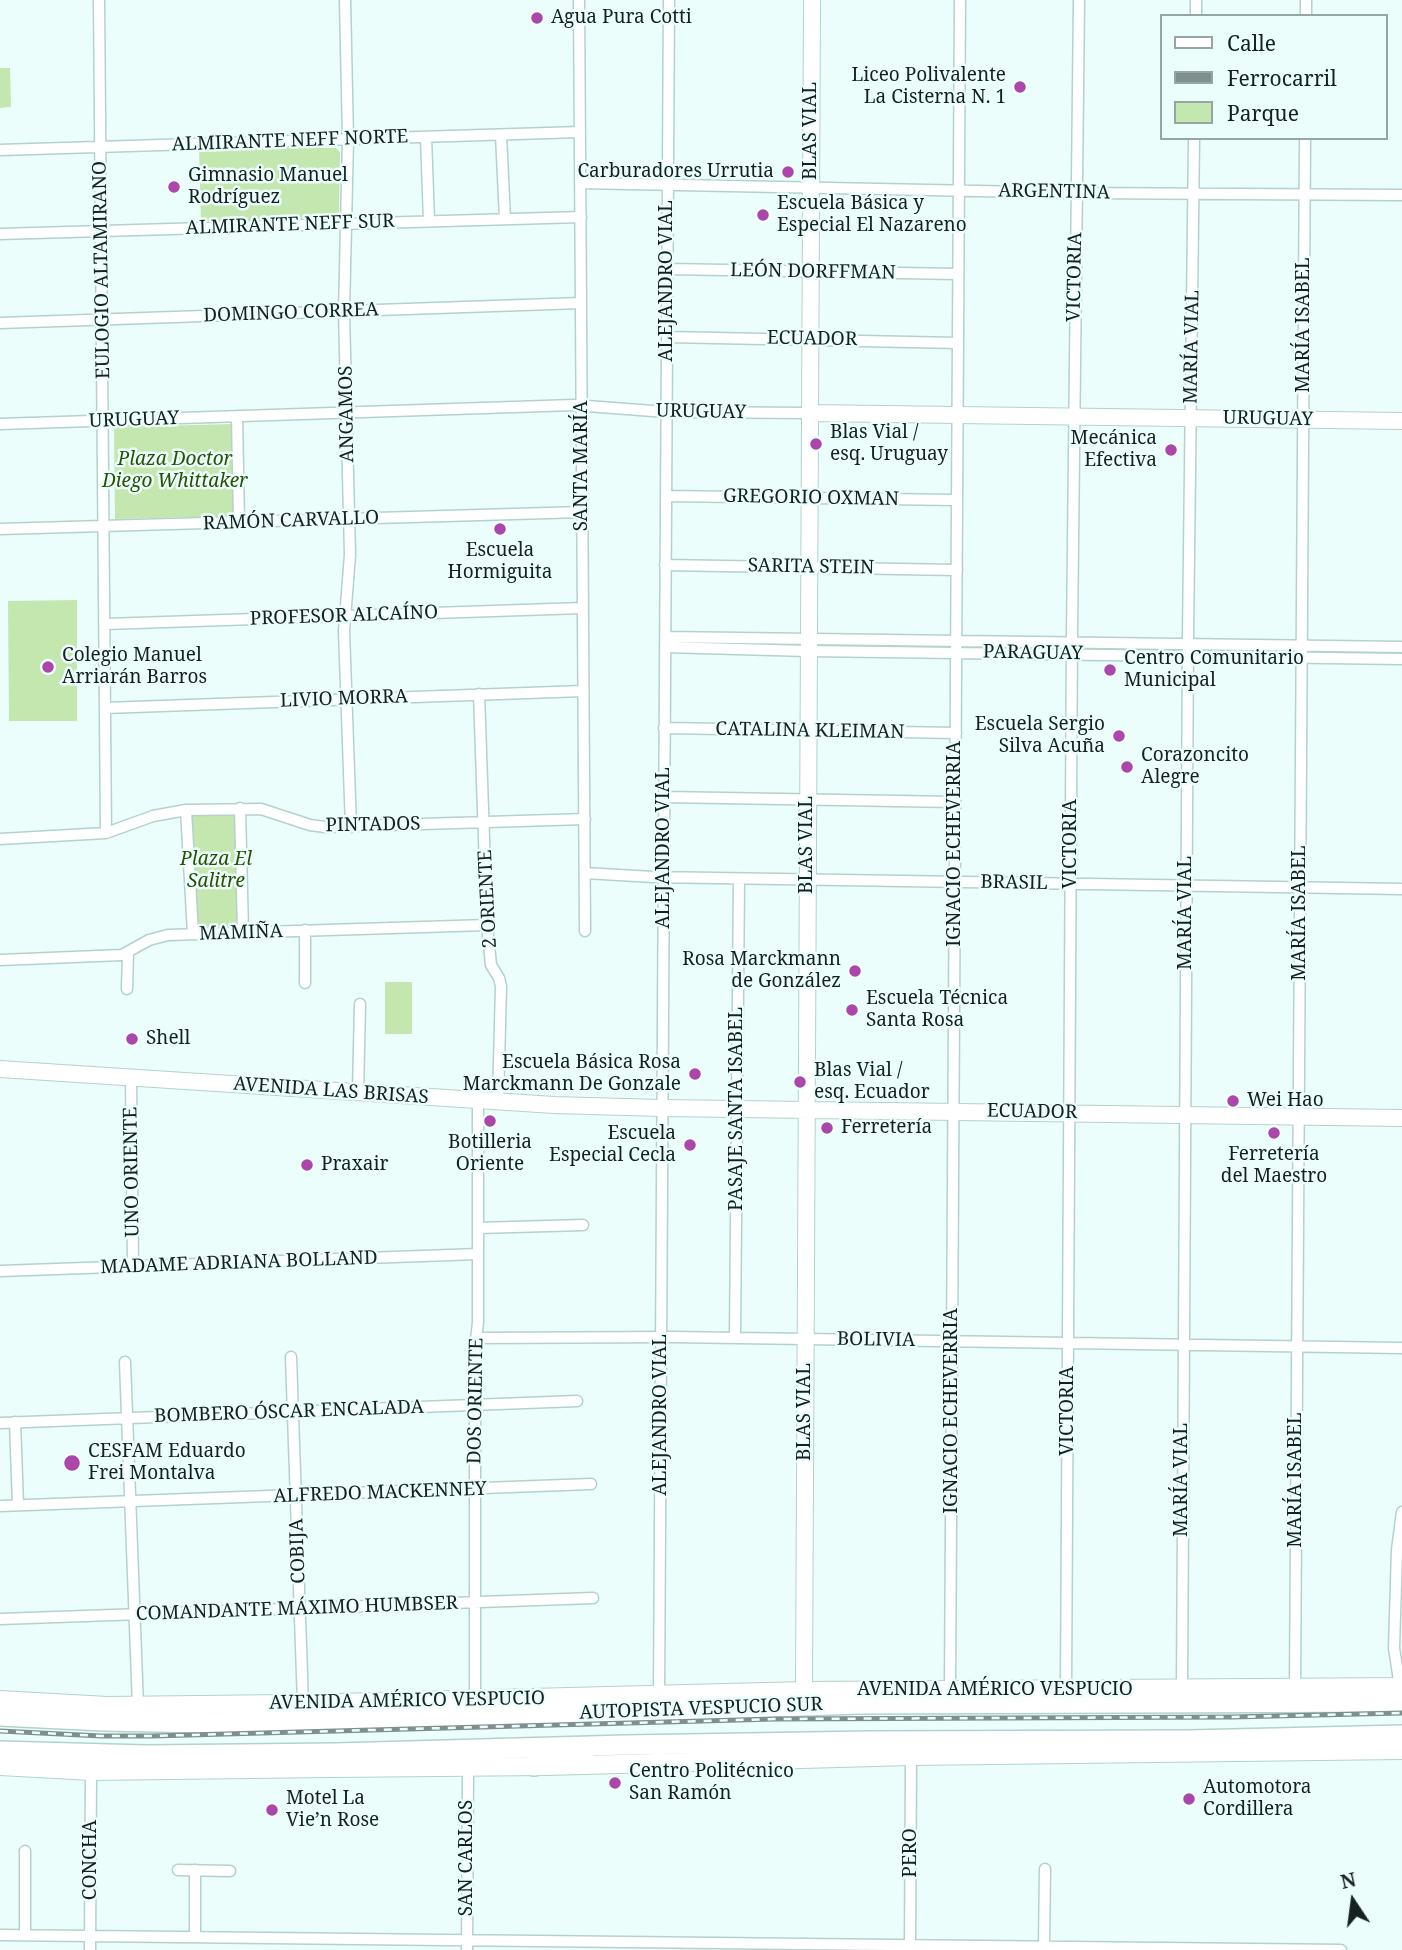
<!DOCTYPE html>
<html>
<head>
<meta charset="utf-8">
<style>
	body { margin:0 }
	#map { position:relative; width:1402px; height:1950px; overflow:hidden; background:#ebfefc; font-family:"Noto Serif",serif }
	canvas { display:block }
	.legend { position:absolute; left:1160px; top:14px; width:228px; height:126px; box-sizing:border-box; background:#ebfefc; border:2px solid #95a6a4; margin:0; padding:9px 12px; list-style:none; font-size:21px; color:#152120 }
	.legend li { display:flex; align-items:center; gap:14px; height:35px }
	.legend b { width:35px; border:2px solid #95a6a4 }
	.north { position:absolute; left:1318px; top:1866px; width:70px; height:70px; -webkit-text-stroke:5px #ebfefc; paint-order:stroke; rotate:347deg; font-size:19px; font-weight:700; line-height:28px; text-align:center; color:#152120 }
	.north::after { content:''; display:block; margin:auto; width:24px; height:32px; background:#152120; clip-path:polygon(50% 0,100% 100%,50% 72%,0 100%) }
</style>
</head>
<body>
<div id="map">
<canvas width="1402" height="1950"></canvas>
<ul class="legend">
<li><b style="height:9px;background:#fff"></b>Calle</li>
<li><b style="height:9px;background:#7f8f8d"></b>Ferrocarril</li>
<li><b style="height:19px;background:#c4e6af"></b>Parque</li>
</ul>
<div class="north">N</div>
</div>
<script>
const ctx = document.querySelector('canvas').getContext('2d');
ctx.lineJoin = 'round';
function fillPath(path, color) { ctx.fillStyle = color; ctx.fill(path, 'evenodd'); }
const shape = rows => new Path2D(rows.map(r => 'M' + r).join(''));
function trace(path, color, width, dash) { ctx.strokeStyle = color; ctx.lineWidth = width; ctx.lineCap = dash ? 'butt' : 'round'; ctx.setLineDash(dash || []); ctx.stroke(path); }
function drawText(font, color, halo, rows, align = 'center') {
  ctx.font = font + ' "Noto Serif",serif'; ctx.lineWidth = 5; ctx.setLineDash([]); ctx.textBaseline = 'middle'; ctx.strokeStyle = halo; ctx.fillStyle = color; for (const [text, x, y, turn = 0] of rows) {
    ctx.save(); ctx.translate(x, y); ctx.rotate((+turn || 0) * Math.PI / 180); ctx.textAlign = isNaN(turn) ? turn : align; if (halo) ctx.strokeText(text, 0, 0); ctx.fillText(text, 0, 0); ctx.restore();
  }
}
fillPath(shape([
	[0,68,10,68,11,107,0,108],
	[199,148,336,148,340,152,339,214,336,217,201,222],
	[234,424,236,516,115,519,114,427],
	[77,600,77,721,9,721,8,601],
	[236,813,241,926,196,928,191,815],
	[385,982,412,982,412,1034,385,1034]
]), '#c4e6af');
const street = shape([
	[99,0,106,833],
	[345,0,348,139,344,312,350,555,344,631,351,827],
	[579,0,585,931],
	[1196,16,1196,0],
	[1306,16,1306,0],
	[501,135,505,219],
	[426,137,429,221],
	[0,150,580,132],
	[580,183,1077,193,1402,195],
	[0,234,581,217],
	[667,269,958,274],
	[0,323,581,303],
	[667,337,958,343],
	[237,416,239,522],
	[0,424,574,405,666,412,809,413],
	[666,496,957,500],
	[0,529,582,512],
	[665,565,957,570],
	[105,624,583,608],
	[665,637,1402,647],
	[665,647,808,651,1402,659],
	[479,694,487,925,491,965,499,978,501,986,498,1102],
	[105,708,583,691],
	[664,728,956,733],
	[664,797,955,802],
	[240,808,243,932],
	[186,810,193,934],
	[0,839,106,833,153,816,186,810,261,809,310,825,325,827,585,819],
	[585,873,653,877,1402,889],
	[305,930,305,983],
	[0,960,122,955,149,940,168,935,487,925],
	[127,989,128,953],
	[131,1077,133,1267],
	[358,1093,360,1004],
	[478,1228,583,1225],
	[0,1271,478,1254],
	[476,1338,672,1337,1402,1348],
	[735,1338,739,879],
	[291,1357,303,1704],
	[125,1362,138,1706],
	[15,1422,18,1505],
	[0,1423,577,1401],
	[0,1506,591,1484],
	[0,1619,593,1598],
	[1400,1687,1394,1648,1397,1550,1402,1512],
	[1295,1688,1305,138],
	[950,1689,960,0],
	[1066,1689,1072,635,1079,0],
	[1182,1689,1188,637,1194,138],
	[659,1696,669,0],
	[475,1699,475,1350,478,1322,478,1101],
	[178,1870,230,1871],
	[0,1935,1341,1950],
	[25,1935,25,1851],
	[195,1937,195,1870],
	[1044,1946,1045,1869],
	[90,1950,91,1771],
	[467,1950,468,1767],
	[910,1950,911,1756]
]);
const secondary = shape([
	[809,413,1402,421],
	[0,1069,554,1105,662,1108,1402,1118],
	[804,1691,812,0]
]);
const primary = shape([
	[0,1700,107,1706,289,1704],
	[335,1703,804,1691,1402,1687],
	[0,1766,91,1771,331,1768,547,1766,911,1756,1402,1750]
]);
const highway = shape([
	[277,1705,348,1708],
	[0,1716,103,1721,209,1723,527,1716,858,1704,1402,1702],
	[0,1751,146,1755,336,1753,626,1745,869,1741,1189,1740,1402,1735],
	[534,1766,584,1754]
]);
trace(street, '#b3d2ce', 13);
trace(secondary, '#b3d2ce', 18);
trace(primary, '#b3d2ce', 20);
trace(highway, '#b3d2ce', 22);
trace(street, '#fff', 10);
trace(secondary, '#fff', 16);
trace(primary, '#fff', 18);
trace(highway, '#fff', 19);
const rail = shape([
	[0,1731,101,1736,152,1736,775,1719,1232,1717,1402,1713]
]);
trace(rail, '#7f8f8d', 5);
trace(rail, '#ebfefc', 2.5, [8]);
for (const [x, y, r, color] of [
	[537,18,7,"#ac46aa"],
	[1020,87,7,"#ac46aa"],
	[788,172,7,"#ac46aa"],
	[174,187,7,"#ac46aa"],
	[763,215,7,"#ac46aa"],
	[816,444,7,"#ac46aa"],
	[1171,450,7,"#ac46aa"],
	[500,529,7,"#ac46aa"],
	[48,667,7,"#ac46aa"],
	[1110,670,7,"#ac46aa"],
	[1119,736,7,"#ac46aa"],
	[1127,767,7,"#ac46aa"],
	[855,971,7,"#ac46aa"],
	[852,1010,7,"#ac46aa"],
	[132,1039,7,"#ac46aa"],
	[695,1074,7,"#ac46aa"],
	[800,1082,7,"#ac46aa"],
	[1233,1101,7,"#ac46aa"],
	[490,1121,7,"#ac46aa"],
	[827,1128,7,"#ac46aa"],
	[1274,1133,7,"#ac46aa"],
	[690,1145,7,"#ac46aa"],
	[307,1165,7,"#ac46aa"],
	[72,1463,9,"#ac46aa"],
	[615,1783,7,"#ac46aa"],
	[1189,1799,7,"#ac46aa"],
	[272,1810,7,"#ac46aa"]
]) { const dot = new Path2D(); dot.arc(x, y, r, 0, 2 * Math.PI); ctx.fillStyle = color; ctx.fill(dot); trace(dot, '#ebfefc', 2.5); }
drawText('19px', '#152120', '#ebfefc', [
	["Agua Pura Cotti",551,18],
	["Liceo Polivalente",1006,76,"right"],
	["La Cisterna N. 1",1006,98,"right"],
	["Carburadores Urrutia",774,172,"right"],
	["Gimnasio Manuel",188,176],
	["Rodríguez",188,198],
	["Escuela Básica y",777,204],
	["Especial El Nazareno",777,226],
	["Blas Vial /",830,433],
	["esq. Uruguay",830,455],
	["Mecánica",1157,439,"right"],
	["Efectiva",1157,461,"right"],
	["Escuela",500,551,"center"],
	["Hormiguita",500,573,"center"],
	["Colegio Manuel",62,656],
	["Arriarán Barros",62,678],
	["Centro Comunitario",1124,659],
	["Municipal",1124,681],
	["Escuela Sergio",1105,725,"right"],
	["Silva Acuña",1105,747,"right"],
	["Corazoncito",1141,756],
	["Alegre",1141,778],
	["Rosa Marckmann",841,960,"right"],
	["de González",841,982,"right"],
	["Escuela Técnica",866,999],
	["Santa Rosa",866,1021],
	["Shell",146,1039],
	["Escuela Básica Rosa",681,1063,"right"],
	["Marckmann De Gonzale",681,1085,"right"],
	["Blas Vial /",814,1071],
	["esq. Ecuador",814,1093],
	["Wei Hao",1247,1101],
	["Ferretería",841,1128],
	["Escuela",676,1134,"right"],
	["Especial Cecla",676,1156,"right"],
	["Botilleria",490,1143,"center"],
	["Oriente",490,1165,"center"],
	["Ferretería",1274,1155,"center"],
	["del Maestro",1274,1177,"center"],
	["Praxair",321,1165],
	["CESFAM Eduardo",88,1452],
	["Frei Montalva",88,1474],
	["Centro Politécnico",629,1772],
	["San Ramón",629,1794],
	["Automotora",1203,1788],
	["Cordillera",1203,1810],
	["Motel La",286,1799],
	["Vie’n Rose",286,1821]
], 'left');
drawText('19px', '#152120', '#ebfefc', [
	["BLAS VIAL",811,131,-90],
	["ALMIRANTE NEFF NORTE",290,141,-2],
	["ARGENTINA",1054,192,1],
	["ALMIRANTE NEFF SUR",290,225,-2],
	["EULOGIO ALTAMIRANO",102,270,-91],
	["LEÓN DORFFMAN",813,272,1],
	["VICTORIA",1075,277,-89],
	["ALEJANDRO VIAL",667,281,-90],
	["DOMINGO CORREA",291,313,-2],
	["MARÍA ISABEL",1304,325,-90],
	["ECUADOR",812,339,1],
	["MARÍA VIAL",1192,347,-89],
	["URUGUAY",701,412,1],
	["ANGAMOS",347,414,-91],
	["URUGUAY",1268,419,1],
	["URUGUAY",134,420,-2],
	["SANTA MARÍA",582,466,-90],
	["GREGORIO OXMAN",811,498,1],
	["RAMÓN CARVALLO",291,521,-2],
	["SARITA STEIN",811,567,1],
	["PROFESOR ALCAÍNO",344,616,-2],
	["PARAGUAY",1033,653,1],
	["LIVIO MORRA",344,699,-2],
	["CATALINA KLEIMAN",810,731,1],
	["PINTADOS",373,825,-1],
	["IGNACIO ECHEVERRIA",955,844,-90],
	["VICTORIA",1071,844,-90],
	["BLAS VIAL",807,845,-90],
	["ALEJANDRO VIAL",664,848,-90],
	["BRASIL",1014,883,1],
	["2 ORIENTE",488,899,-93],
	["MARÍA VIAL",1186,913,-90],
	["MARÍA ISABEL",1300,913,-90],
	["MAMIÑA",241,933,-2],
	["AVENIDA LAS BRISAS",331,1091,4],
	["PASAJE SANTA ISABEL",737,1109,-90],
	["ECUADOR",1032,1112,1],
	["UNO ORIENTE",132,1172,-91],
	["MADAME ADRIANA BOLLAND",239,1263,-2],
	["BOLIVIA",876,1340,1],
	["DOS ORIENTE",476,1401,-89],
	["IGNACIO ECHEVERRIA",952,1411,-90],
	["VICTORIA",1068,1411,-90],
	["BOMBERO ÓSCAR ENCALADA",289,1412,-2],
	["BLAS VIAL",805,1412,-90],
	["ALEJANDRO VIAL",661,1415,-90],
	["MARÍA VIAL",1182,1480,-90],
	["MARÍA ISABEL",1296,1480,-90],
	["ALFREDO MACKENNEY",380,1493,-2],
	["COBIJA",298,1551,-92],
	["COMANDANTE MÁXIMO HUMBSER",297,1609,-2],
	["AVENIDA AMÉRICO VESPUCIO",995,1690],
	["AVENIDA AMÉRICO VESPUCIO",407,1701,-1],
	["AUTOPISTA VESPUCIO SUR",701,1709,-2],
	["PERO",911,1853,-90],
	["SAN CARLOS",467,1858,-90],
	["CONCHA",91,1860,-90]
]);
drawText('italic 19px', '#294f00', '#ebfefc', [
	["Plaza Doctor",175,460],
	["Diego Whittaker",175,482],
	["Plaza El",216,860],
	["Salitre",216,882]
]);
</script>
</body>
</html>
